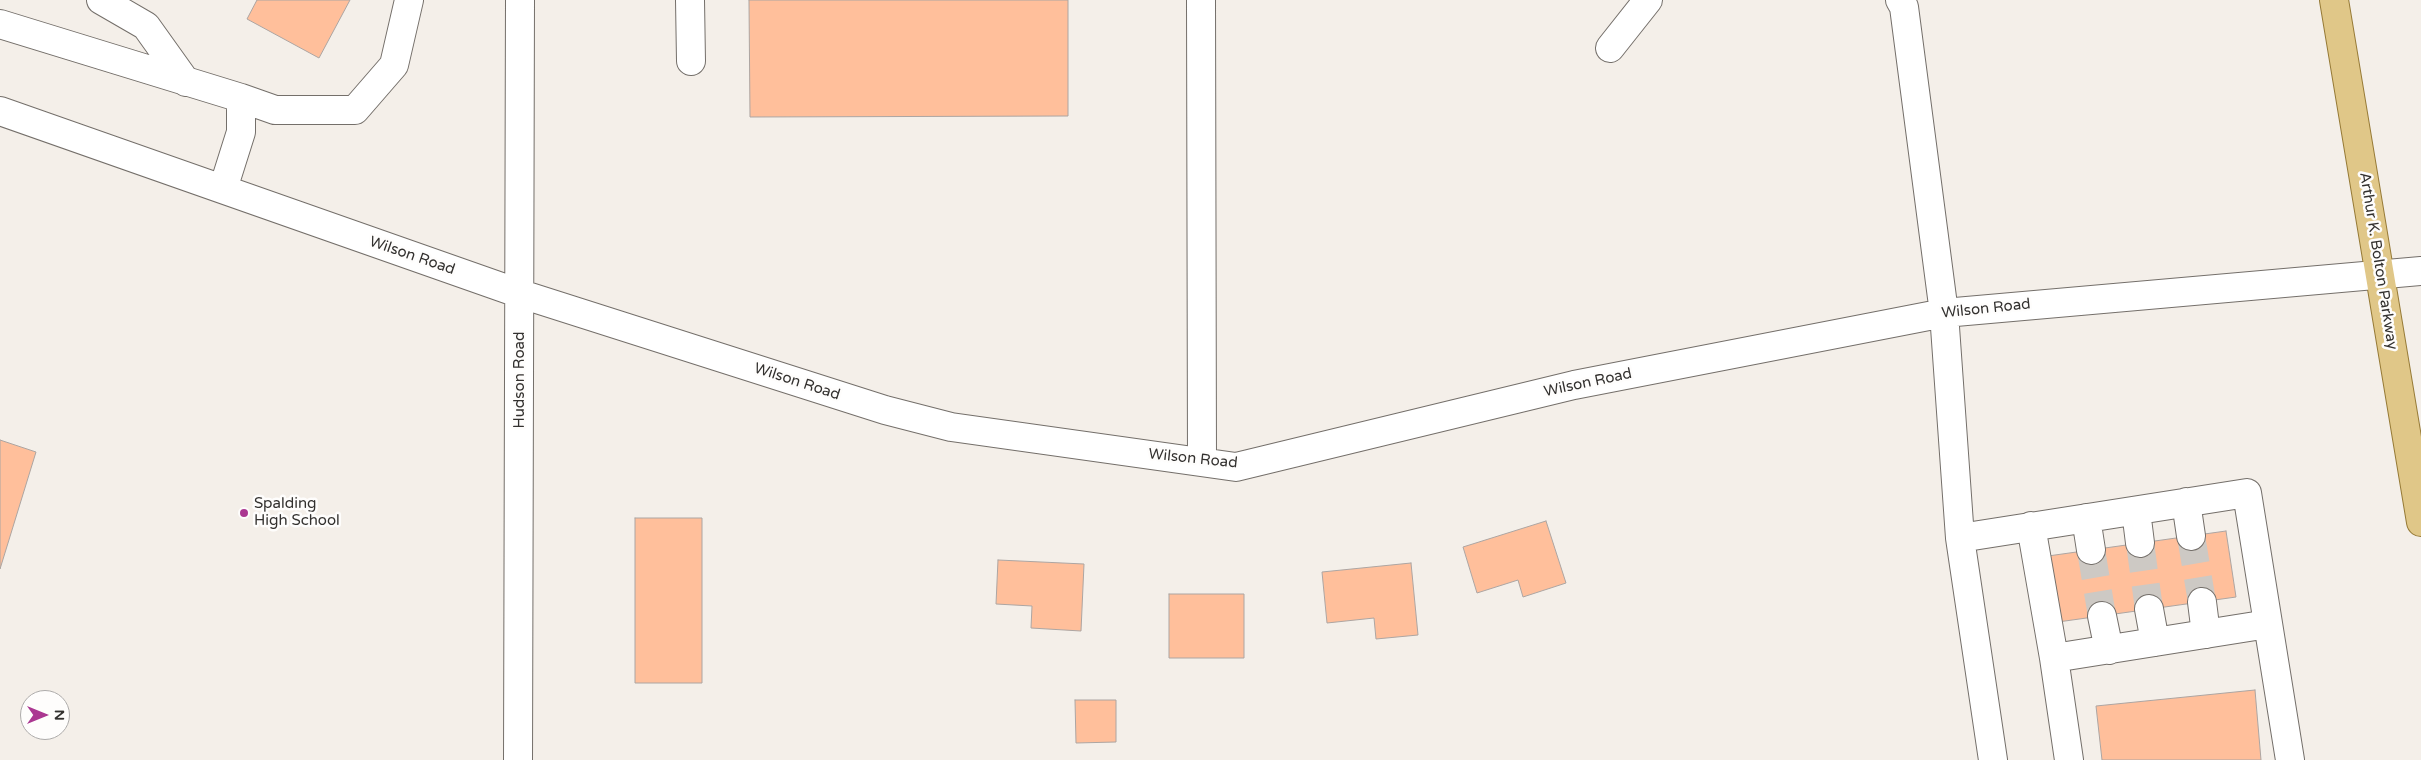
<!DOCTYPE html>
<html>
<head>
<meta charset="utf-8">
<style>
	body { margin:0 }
	#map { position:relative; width:2421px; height:760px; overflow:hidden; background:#f4efe9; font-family:"Varela Round",sans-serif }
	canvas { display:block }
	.north { position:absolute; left:20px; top:690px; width:50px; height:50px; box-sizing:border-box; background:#fefdfc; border:1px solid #adabaa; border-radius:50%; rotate:90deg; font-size:14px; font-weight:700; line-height:20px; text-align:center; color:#33312f }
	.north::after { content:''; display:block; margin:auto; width:18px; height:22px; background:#ab3791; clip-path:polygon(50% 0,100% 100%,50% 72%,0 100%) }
</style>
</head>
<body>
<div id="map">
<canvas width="2421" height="760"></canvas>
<div class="north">N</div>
</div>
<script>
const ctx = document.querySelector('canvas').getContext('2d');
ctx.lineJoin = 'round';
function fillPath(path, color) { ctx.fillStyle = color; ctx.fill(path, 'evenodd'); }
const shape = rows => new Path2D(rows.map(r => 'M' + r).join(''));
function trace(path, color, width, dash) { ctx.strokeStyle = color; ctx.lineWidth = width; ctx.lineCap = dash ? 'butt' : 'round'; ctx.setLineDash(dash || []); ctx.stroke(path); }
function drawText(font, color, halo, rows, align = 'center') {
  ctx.font = font + ' "Varela Round",sans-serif'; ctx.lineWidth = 5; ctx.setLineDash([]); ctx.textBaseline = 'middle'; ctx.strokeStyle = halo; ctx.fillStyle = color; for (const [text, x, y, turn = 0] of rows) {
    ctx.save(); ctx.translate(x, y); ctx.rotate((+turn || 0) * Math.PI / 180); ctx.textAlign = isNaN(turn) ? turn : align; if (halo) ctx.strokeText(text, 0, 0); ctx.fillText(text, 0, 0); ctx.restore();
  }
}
const building = shape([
	[257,0,350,0,319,58,247,19,257,0],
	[749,0,1068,0,1068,116,750,117,749,0],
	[0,440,36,452,0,569,0,440],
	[635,518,702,518,702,683,635,683,635,518],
	[1546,521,1566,583,1523,597,1518,580,1477,593,1463,547,1546,521],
	[2226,531,2236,597,2058,622,2048,556,2226,531],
	[998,560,1084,564,1081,631,1031,628,1032,606,996,604,998,560],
	[1411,563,1418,635,1376,639,1374,618,1327,623,1322,572,1411,563],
	[1169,594,1244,594,1244,658,1169,658,1169,594],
	[2255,690,2261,760,2102,760,2096,706,2255,690],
	[1075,700,1116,700,1116,742,1076,743,1075,700]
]);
fillPath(building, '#ffbf9b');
trace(building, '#aca5a2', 1);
trace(shape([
	[2191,536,2202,602],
	[2140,543,2149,609],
	[2091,550,2102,616]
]), '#cdc9c4', 28, [28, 14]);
const minor = shape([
	[101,0,146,26,186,82],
	[690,0,691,61],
	[1201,0,1202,462],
	[1900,0,1904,7,1944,313,1960,538,1993,760],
	[0,24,241,98,241,132,223,189],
	[1610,48,1648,0],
	[241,98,275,110,355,110,394,65,409,0],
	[0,111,521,294,885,410,951,427,1236,467,1574,385,1944,313,2421,271],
	[2186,502,2191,536],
	[2136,511,2140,543],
	[2086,518,2091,550],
	[2031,526,2054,658],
	[1960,538,2247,493,2290,760],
	[2202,602,2206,634],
	[2149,609,2155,642],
	[2102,616,2109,650],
	[518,760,520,0],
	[2069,760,2054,658,2268,624]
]);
const major = shape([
	[2334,0,2421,522]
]);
trace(minor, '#746f6a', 30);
trace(major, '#967a36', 30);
trace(minor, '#fff', 28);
trace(major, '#e0c788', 28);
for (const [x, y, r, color] of [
	[244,513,5,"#ab3791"]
]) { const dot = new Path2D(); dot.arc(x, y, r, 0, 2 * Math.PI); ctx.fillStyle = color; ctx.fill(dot); trace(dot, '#fefdfc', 2); }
drawText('15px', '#33312f', '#fefdfc', [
	["Wilson Road",412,256,19],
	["Arthur K. Bolton Parkway",2378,261,81],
	["Wilson Road",1986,309,-6],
	["Hudson Road",520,380,-90],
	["Wilson Road",797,382,18],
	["Wilson Road",1588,383,-12],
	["Wilson Road",1193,459,6]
]);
drawText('15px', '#33312f', '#fefdfc', [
	["Spalding",254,504],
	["High School",254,521]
], 'left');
</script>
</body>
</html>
